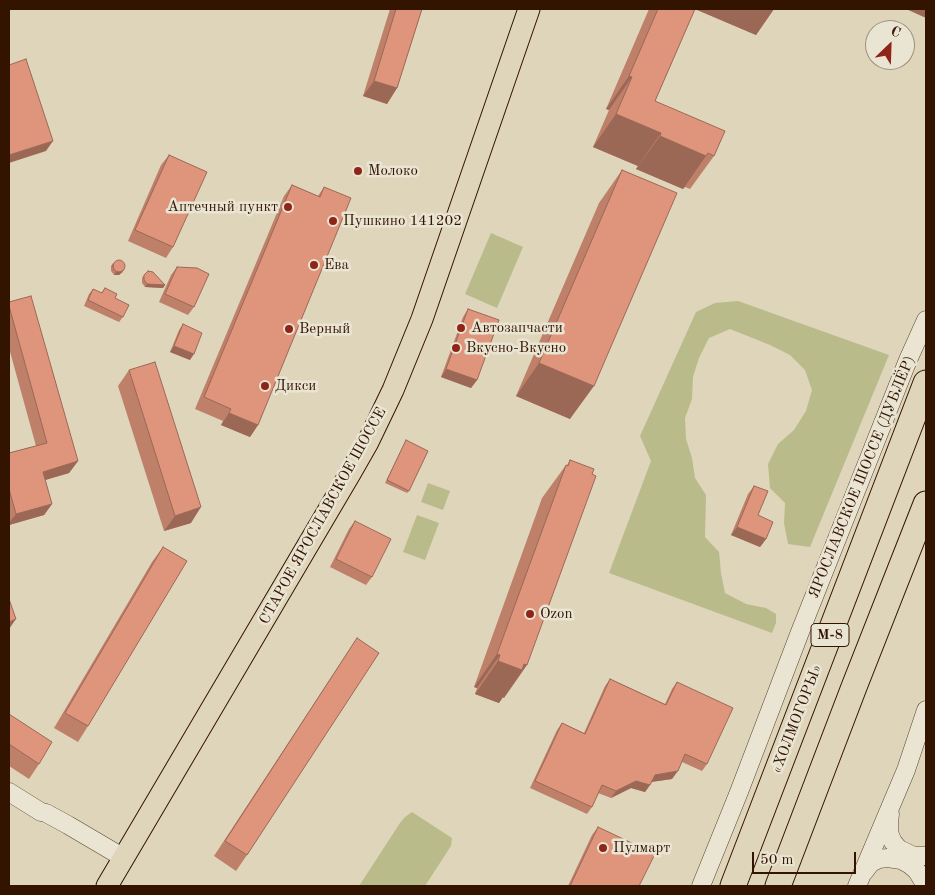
<!DOCTYPE html>
<html>
<head>
<meta charset="utf-8">
<style>
	body { margin:0 }
	#map { position:relative; width:935px; height:895px; overflow:hidden; background:#dfd5bb; font-family:"Old Standard TT",serif }
	canvas { display:block }
	.frame { position:absolute; inset:0; border:10px solid #331400; pointer-events:none }
	.north { position:absolute; left:865px; top:20px; width:50px; height:50px; box-sizing:border-box; background:#eae4d3; border:1px solid #a1917f; border-radius:50%; rotate:24deg; font-size:14px; font-weight:700; line-height:20px; text-align:center; color:#331400 }
	.north::after { content:''; display:block; margin:auto; width:18px; height:22px; background:#8f2418; clip-path:polygon(50% 0,100% 100%,50% 72%,0 100%) }
	.scale { position:absolute; left:752px; top:852px; width:104px; height:22px; box-sizing:border-box; border:2px solid #331400; border-top:0; padding-left:6px; font-size:15px; line-height:18px; white-space:nowrap; color:#331400; -webkit-text-stroke:4px #eae4d3; paint-order:stroke }
</style>
</head>
<body>
<div id="map">
<canvas width="935" height="895"></canvas>
<div class="frame"></div>
<div class="north">С</div>
<div class="scale">50 m</div>
</div>
<script>
const ctx = document.querySelector('canvas').getContext('2d');
ctx.lineJoin = 'round';
function fillPath(path, color) { ctx.fillStyle = color; ctx.fill(path, 'evenodd'); }
const shape = rows => new Path2D(rows.map(r => 'M' + r).join(''));
function trace(path, color, width, dash) { ctx.strokeStyle = color; ctx.lineWidth = width; ctx.lineCap = dash ? 'butt' : 'round'; ctx.setLineDash(dash || []); ctx.stroke(path); }
function drawText(font, color, halo, rows, align = 'center') {
  ctx.font = font + ' "Old Standard TT",serif'; ctx.lineWidth = 5; ctx.setLineDash([]); ctx.textBaseline = 'middle'; ctx.strokeStyle = halo; ctx.fillStyle = color; for (const [text, x, y, turn = 0] of rows) {
    ctx.save(); ctx.translate(x, y); ctx.rotate((+turn || 0) * Math.PI / 180); ctx.textAlign = isNaN(turn) ? turn : align; if (halo) ctx.strokeText(text, 0, 0); ctx.fillText(text, 0, 0); ctx.restore();
  }
}
fillPath(shape([
	[491,233,523,247,497,308,465,294],
	[738,301,889,355,810,547,788,544,784,523,785,503,770,488,768,464,778,444,794,430,806,411,812,390,805,370,790,355,770,345,730,329,709,338,699,358,693,377,692,399,685,418,686,439,692,458,695,478,706,495,705,537,719,552,721,573,725,593,746,604,766,608,776,614,776,623,772,633,609,573,651,461,640,436,696,312,715,303],
	[428,483,450,491,443,510,421,502],
	[417,515,439,523,425,560,403,552],
	[412,812,452,838,451,846,425,886,359,886,400,823,405,817]
]), '#babb8b');
const minor = shape([
	[9,792,41,812,46,813,68,825,124,858],
	[890,814,889,823,889,833,893,842,899,849,914,856,926,856],
	[864,872,871,863,879,859,888,858,901,860,910,865,917,871,923,881],
	[701,886,739,792,800,632,908,360,926,320],
	[857,886,906,770,926,710]
]);
const major = shape([
	[107,886,351,472,368,442,393,390,422,319,529,9]
]);
const highway = shape([
	[733,886,926,383],
	[778,886,854,687,926,504]
]);
trace(minor, '#5e442f', 19);
trace(major, '#331400', 23);
trace(highway, '#331400', 27);
trace(minor, '#eae4d3', 18);
trace(major, '#dfd5bb', 21);
trace(highway, '#dfd5bb', 25);
fillPath(shape([
	[390,9,422,9,397,88,387,104,363,96],
	[649,9,774,9,756,35,695,9,655,101,714,156,690,189,685,187,683,189,636,169,638,166,593,147,609,110,606,109],
	[169,155,173,247,166,258,128,241,161,165],
	[622,170,570,419,516,396,599,203],
	[292,185,318,196,324,187,258,425,250,437,221,425,223,421,195,409,284,196],
	[113,263,123,272,119,275,114,275,111,271,111,266],
	[177,267,194,307,188,315,159,302,171,275],
	[144,275,165,285,163,288,145,287,142,283,142,278],
	[105,288,115,298,123,317,119,322,84,306,89,294,93,289,101,293],
	[9,302,78,461,69,473,45,480,52,504,44,515,9,525,9,453,36,446,9,348],
	[468,309,477,380,471,388,441,377,463,317],
	[183,324,190,360,170,352,179,330],
	[129,370,191,523,164,531,118,386],
	[406,440,409,491,407,493,385,483],
	[570,460,504,698,503,697,499,703,475,694,477,688,474,687,542,498,566,465,567,465],
	[754,486,758,515,766,539,760,547,731,535,748,494],
	[355,521,372,577,366,585,330,567,349,529],
	[163,547,88,726,78,742,54,728,152,562],
	[357,638,247,855,236,871,214,856],
	[610,679,665,704,672,689,677,682,707,764,702,771,682,762,672,779,652,782,645,792,631,788,611,798,598,793,592,807,587,814,530,788,557,730,562,723,584,733,605,686],
	[9,714,39,764,29,779,9,766],
	[598,827,639,886,568,886,592,835]
]), '#bf806a');
fillPath(shape([
	[695,9,774,9,756,35],
	[906,9,926,9,926,18],
	[629,76,632,77,609,110,606,109],
	[374,81,397,88,387,104,363,96],
	[616,114,661,133,638,166,593,147],
	[660,136,706,156,683,189,636,169],
	[53,141,46,151,9,163,9,155],
	[125,269,119,275,114,275,116,272],
	[147,284,165,285,163,288,145,287],
	[174,346,194,354,190,360,170,352],
	[539,363,594,386,570,419,516,396],
	[446,369,477,380,471,388,441,377],
	[229,413,258,425,250,437,221,425],
	[78,461,69,473,35,483,43,472],
	[52,504,44,515,9,525,9,523,16,514],
	[201,507,191,523,164,531,175,516],
	[737,527,766,539,760,547,731,535],
	[16,619,9,629,9,622],
	[497,654,500,655,477,688,474,687],
	[498,661,524,664,527,665,504,698,503,697,499,703,475,694],
	[678,771,672,779,650,782,655,775],
	[636,781,650,785,645,792,631,788,611,798,616,791]
]), '#9b6856');
const building = shape([
	[396,9,422,9,397,88,374,81,396,9],
	[658,9,695,9,655,101,725,131,714,156,708,153,706,156,660,136,661,133,616,114,632,77,629,76,658,9],
	[26,59,53,141,9,155,9,65,26,59],
	[169,155,207,172,173,247,135,230,169,155],
	[622,170,677,193,594,386,539,363,622,170],
	[292,185,320,197,324,187,351,198,258,425,229,413,231,409,204,397,292,185],
	'113 266a6 6 0 1 1 12 0a6 6 0 1 1-12 0Z',
	[177,267,197,268,209,274,194,307,165,294,177,267],
	[148,271,153,272,165,285,147,284,144,280,144,275,148,271],
	[105,288,117,294,115,298,129,305,123,317,88,300,93,289,102,293,105,288],
	[31,296,78,461,43,472,52,504,16,514,9,489,9,453,47,443,9,306,9,302,31,296],
	[468,309,499,320,477,380,446,369,468,309],
	[183,324,202,333,194,354,174,346,183,324],
	[155,362,201,507,175,516,129,370,155,362],
	[406,440,428,451,409,491,387,480,406,440],
	[570,460,594,469,592,474,596,476,527,665,524,664,522,670,498,661,500,655,497,654,566,465,568,466,570,460],
	[754,486,768,491,758,515,773,522,766,539,737,527,754,486],
	[355,521,391,539,372,577,336,559,355,521],
	[163,547,187,561,88,726,65,713,163,547],
	[9,599,16,619,9,622,9,599],
	[357,638,379,653,247,855,225,841,357,638],
	[610,679,666,705,677,682,733,708,707,764,685,754,678,771,655,775,650,785,636,781,616,791,602,785,592,807,535,781,562,723,585,734,610,679],
	[9,714,52,742,39,764,9,744,9,714],
	[598,827,655,854,639,886,570,886,598,827]
]);
fillPath(building, '#de957b');
trace(building, '#9b6856', 1);
for (const [x, y, r, color] of [
	[358,171,5,"#8f2418"],
	[288,207,5,"#8f2418"],
	[333,221,5,"#8f2418"],
	[314,265,5,"#8f2418"],
	[461,328,5,"#8f2418"],
	[289,329,5,"#8f2418"],
	[456,348,5,"#8f2418"],
	[265,386,5,"#8f2418"],
	[530,614,5,"#8f2418"],
	[603,848,5,"#8f2418"]
]) { const dot = new Path2D(); dot.arc(x, y, r, 0, 2 * Math.PI); ctx.fillStyle = color; ctx.fill(dot); trace(dot, '#eae4d3', 2); }
for (const [x, y, w] of [
	[830,635,38]
]) { const box = new Path2D(); box.roundRect(x - w / 2, y - 11.5, w, 23, 4); ctx.fillStyle = '#eae4d3'; ctx.fill(box); trace(box, '#331400', 1); }
drawText('bold 14px', '#331400', null, [
	["М-8",830,635]
]);
drawText('15px', '#331400', '#eae4d3', [
	["Молоко",368,171],
	["Аптечный пункт",278,207,"right"],
	["Пушкино 141202",343,221],
	["Ева",324,265],
	["Автозапчасти",471,328],
	["Верный",299,329],
	["Вкусно-Вкусно",466,348],
	["Дикси",275,386],
	["Ozon",540,614],
	["Пулмарт",613,848]
], 'left');
drawText('15px', '#331400', '#eae4d3', [
	["ЯРОСЛАВСКОЕ ШОССЕ (ДУБЛЁР)",862,477,-68],
	["СТАРОЕ ЯРОСЛАВСКОЕ ШОССЕ",323,516,-61],
	["«ХОЛМОГОРЫ»",797,719,-69]
]);
</script>
</body>
</html>
